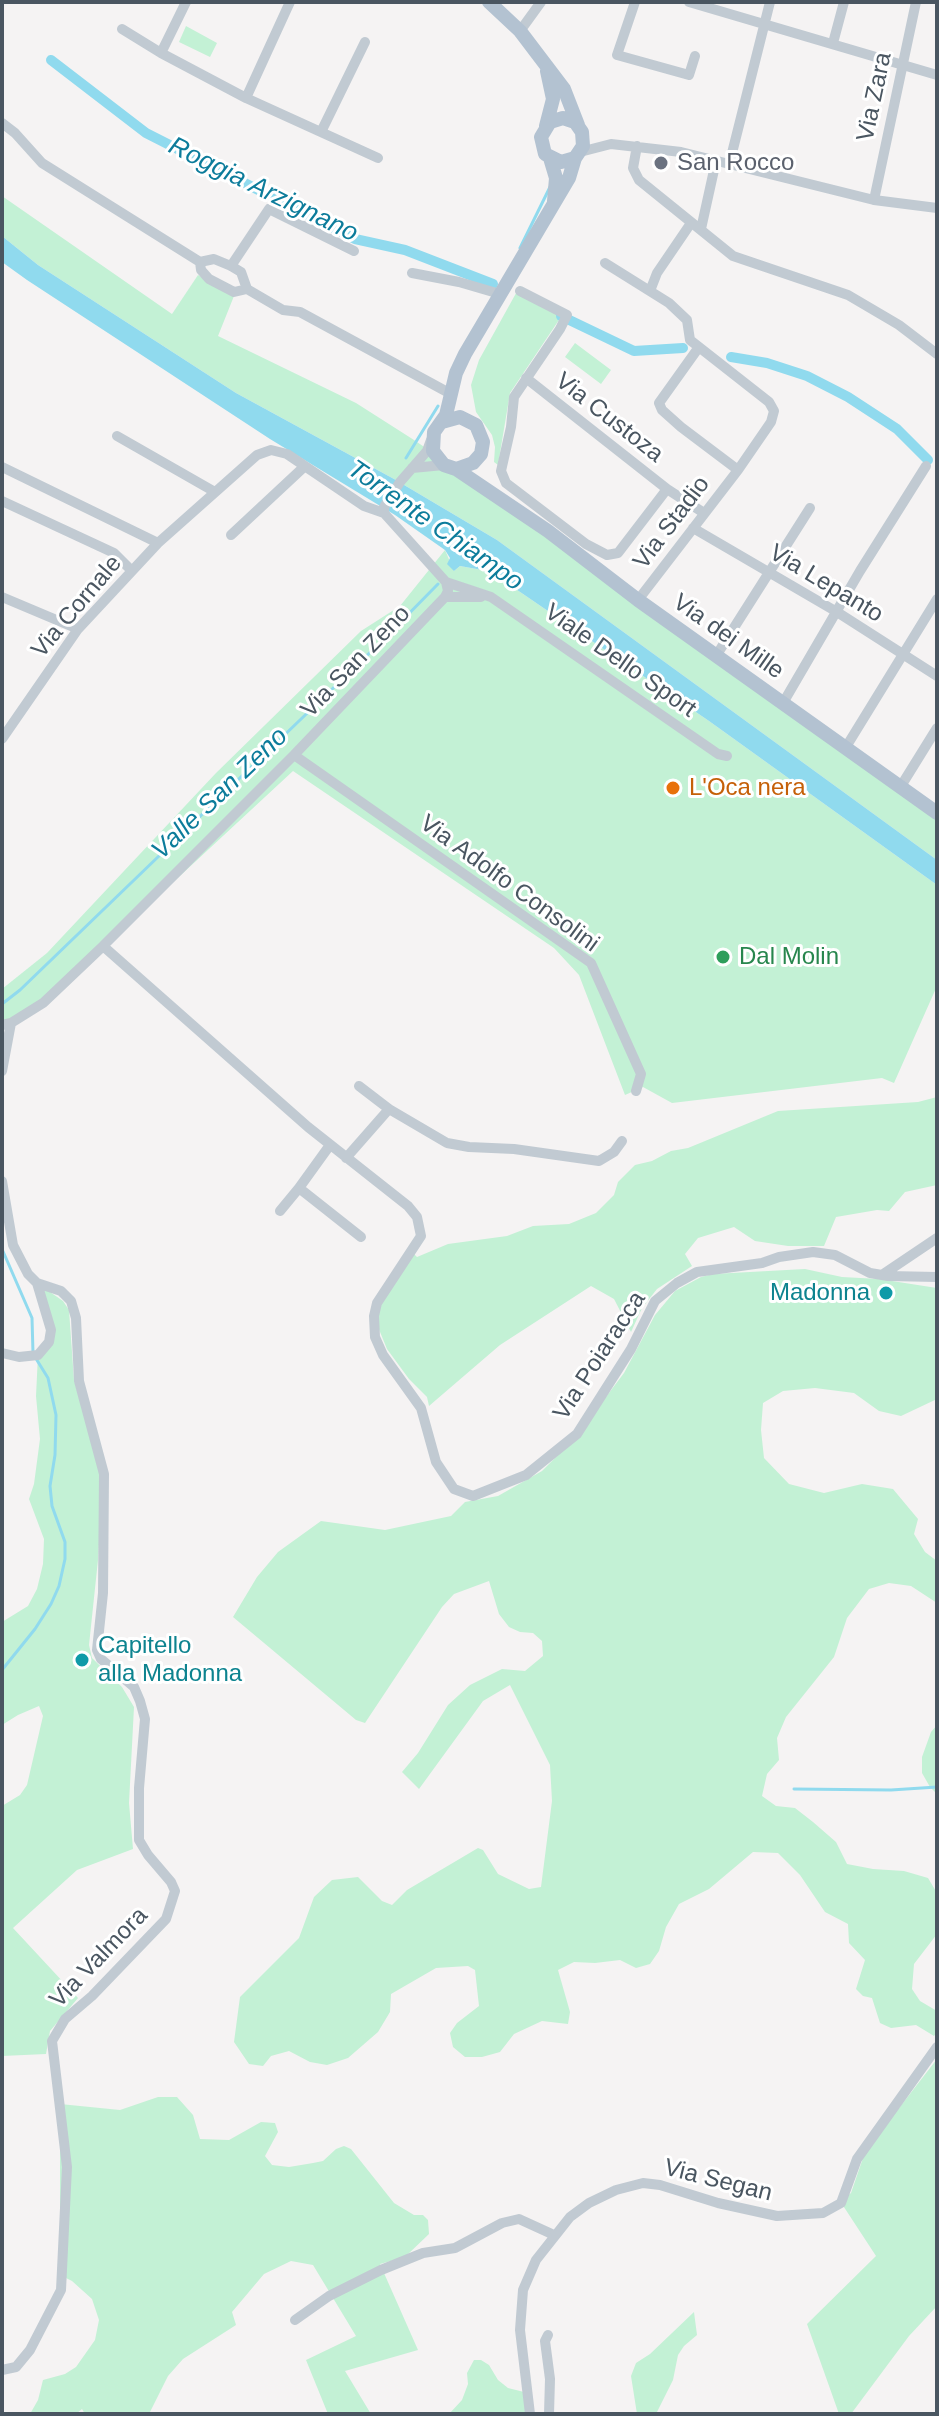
<!DOCTYPE html>
<html>
<head>
<meta charset="utf-8">
<style>
	body { margin:0 }
	#map { position:relative; width:939px; height:2416px; overflow:hidden; background:#f5f3f3; font-family:Arial,sans-serif }
	canvas { display:block }
	.frame { position:absolute; inset:0; border:4px solid #4a5661; pointer-events:none }
</style>
</head>
<body>
<div id="map">
<canvas width="939" height="2416"></canvas>
<div class="frame"></div>
</div>
<script>
const ctx = document.querySelector('canvas').getContext('2d');
ctx.lineJoin = 'round';
function fillPath(path, color) { ctx.fillStyle = color; ctx.fill(path, 'evenodd'); }
const shape = rows => new Path2D(rows.map(r => 'M' + r).join(''));
function trace(path, color, width, dash) { ctx.strokeStyle = color; ctx.lineWidth = width; ctx.lineCap = dash ? 'butt' : 'round'; ctx.setLineDash(dash || []); ctx.stroke(path); }
function drawText(font, color, halo, rows, align = 'center') {
  ctx.font = font + ' Arial,sans-serif'; ctx.lineWidth = 6; ctx.setLineDash([]); ctx.textBaseline = 'middle'; ctx.strokeStyle = halo; ctx.fillStyle = color; for (const [text, x, y, turn = 0] of rows) {
    ctx.save(); ctx.translate(x, y); ctx.rotate((+turn || 0) * Math.PI / 180); ctx.textAlign = isNaN(turn) ? turn : align; if (halo) ctx.strokeText(text, 0, 0); ctx.fillText(text, 0, 0); ctx.restore();
  }
}
fillPath(shape([
	[186,26,217,43,210,57,179,42],
	[2,196,172,314,198,275,234,296,218,336,356,403,414,440,548,531,937,812,937,860,497,540,394,479,236,393,38,265,2,236],
	[520,286,565,311,510,393,498,465,494,462,495,447,492,435,476,412,471,385,479,360],
	[575,343,611,370,601,384,565,357],
	[445,550,454,571,460,566,482,570,504,581,709,721,937,885,937,986,894,1083,882,1078,672,1103,643,1087,625,1095,579,975,554,948,293,771,43,1003,2,1025,2,989,47,953,216,773,361,631,400,606],
	[937,1097,937,1185,905,1192,889,1211,877,1210,836,1217,824,1246,788,1246,755,1241,734,1227,698,1238,685,1254,692,1266,657,1289,642,1308,631,1332,614,1299,591,1286,500,1345,429,1406,427,1397,409,1379,387,1349,378,1327,377,1303,412,1252,417,1257,448,1244,507,1236,533,1226,569,1224,596,1213,614,1195,618,1182,635,1165,652,1161,671,1151,688,1148,778,1111,918,1102],
	[805,1269,842,1277,879,1279,937,1288,937,1399,901,1416,879,1411,854,1393,815,1388,783,1391,763,1403,761,1430,764,1458,789,1484,824,1493,862,1484,893,1489,918,1519,914,1534,925,1552,937,1561,937,1603,911,1586,889,1583,869,1589,847,1618,834,1657,786,1717,777,1738,779,1760,767,1774,762,1796,776,1806,795,1808,813,1822,836,1842,847,1864,873,1869,904,1871,928,1878,937,1893,937,1934,914,1964,912,1989,920,2001,937,2011,937,2032,934,2036,916,2025,891,2028,880,2023,872,1998,863,1996,856,1989,865,1960,849,1943,848,1924,825,1912,800,1875,778,1853,753,1852,709,1889,679,1904,666,1927,659,1951,650,1964,636,1968,620,1960,595,1963,574,1962,558,1970,570,2012,568,2024,542,2021,514,2034,500,2052,482,2057,465,2057,453,2047,450,2033,457,2023,479,2006,475,1970,468,1966,436,1968,391,1994,390,2012,378,2032,348,2058,327,2065,310,2062,289,2051,271,2056,263,2066,249,2064,234,2042,240,1997,299,1938,314,1897,332,1880,358,1877,382,1901,392,1905,407,1890,478,1848,483,1850,498,1874,529,1889,541,1887,552,1801,550,1765,510,1685,483,1701,419,1789,402,1772,418,1753,448,1705,470,1685,502,1669,525,1671,543,1656,542,1641,533,1633,520,1632,509,1627,499,1614,489,1581,454,1594,442,1607,365,1723,356,1720,233,1617,257,1577,278,1552,321,1521,385,1530,451,1516,465,1502,498,1496,542,1471,575,1438,624,1373,655,1315,675,1291,701,1277,713,1274],
	[37,1283,63,1301,69,1310,74,1380,103,1481,98,1560,89,1645,92,1658,122,1687,134,1707,129,1803,133,1849,77,1870,13,1928,78,1998,50,2031,46,2054,2,2056,2,1806,20,1795,27,1785,43,1716,39,1706,18,1715,2,1725,2,1622,28,1606,37,1589,43,1564,44,1539,29,1499,34,1484,40,1439,36,1396,38,1355,49,1342],
	[937,1725,937,1794,930,1787,922,1773,922,1757,931,1732],
	[937,2059,937,2306,909,2336,851,2414,839,2414,807,2324,876,2256,840,2201,851,2193,863,2158,882,2130],
	[158,2097,177,2097,193,2115,200,2139,229,2140,261,2122,275,2123,278,2132,265,2156,272,2165,289,2167,313,2163,323,2161,336,2149,344,2146,351,2149,394,2203,414,2215,423,2215,428,2220,429,2234,405,2257,380,2264,418,2350,345,2371,371,2414,328,2414,306,2360,356,2336,313,2265,291,2261,264,2274,232,2312,236,2325,183,2359,168,2376,149,2414,85,2414,82,2409,76,2414,30,2414,38,2400,43,2380,65,2374,76,2367,95,2340,99,2320,92,2299,72,2281,60,2275,60,2104,120,2110],
	[694,2312,697,2335,684,2346,678,2355,673,2380,656,2414,637,2414,631,2376,636,2363,650,2354],
	[474,2360,481,2360,489,2365,498,2380,508,2388,532,2394,532,2414,449,2414,462,2400,468,2384,467,2373]
]), '#c3f1d5');
fillPath(shape([
	[2,236,38,265,236,393,394,479,497,540,937,860,937,885,709,721,504,581,482,570,460,566,454,571,447,564,450,558,445,550,395,515,270,439,27,280,2,262]
]), '#90daee');
trace(shape([
	[520,248,550,187],
	[406,458,438,406],
	[2,1004,20,990,383,640,438,584],
	[2,1249,32,1318,33,1353],
	[2,1670,35,1629,51,1604,59,1586,65,1559,65,1542,52,1506,50,1486,55,1455,56,1415,48,1378,35,1357],
	[794,1789,891,1790,937,1787]
]), '#90daee', 3);
trace(shape([
	[51,60,146,133,355,239,405,250,493,284],
	[561,316,634,351,683,348],
	[731,357,767,363,807,376,848,397,897,429,928,460]
]), '#90daee', 10);
trace(shape([
	[635,2,617,55,689,75,695,56],
	[689,2,937,75],
	[122,29,161,53,186,2],
	[520,31,541,2],
	[833,43,844,2],
	[161,53,246,98,290,2],
	[246,98,378,158],
	[2,123,15,133,42,163,200,262,201,270,209,279,234,292,247,289],
	[321,132,365,42],
	[637,146,633,168,639,180,733,256,848,295,899,325,937,354],
	[580,152,611,144,681,152,874,200,937,208],
	[729,165,770,2],
	[874,200,916,2],
	[701,229,716,161],
	[200,262,214,259,231,266,241,272,247,289,283,310,300,312,451,394],
	[605,263,669,303,687,320,690,340,769,402,774,411,771,422,738,470,638,600],
	[231,266,269,209,354,251],
	[412,273,459,282,500,294],
	[520,291,567,315,560,329,514,397,511,427,501,471,506,483,586,544,607,555,618,553,667,489],
	[650,291,657,273,691,223],
	[699,347,659,403,662,410,681,427,738,470],
	[526,378,667,489,704,513],
	[117,436,215,492],
	[2,467,158,543,257,455,271,450,287,454,364,506,384,513],
	[412,468,444,465],
	[2,501,114,553,132,571],
	[693,528,837,612,937,676],
	[231,535,305,466],
	[446,582,491,597,718,754,727,756],
	[2,597,78,629],
	[445,597,481,597],
	[716,656,810,508],
	[783,703,860,571,926,466],
	[2,739,78,629,158,543],
	[846,747,937,599],
	[294,755,591,963,641,1074,636,1091],
	[901,786,937,728],
	[103,946,308,1127,408,1206,417,1217,421,1236,377,1303,374,1316,375,1337,383,1355,421,1408,436,1462,454,1489,473,1496,526,1475,577,1434,631,1349,655,1301,677,1283,697,1272,762,1263,779,1257,813,1252,835,1255,870,1273,888,1276,937,1277],
	[2,1025,11,1023,43,1003,103,946,294,755,445,597,448,591,446,582,384,513,384,507,400,482,427,451,431,440],
	[2,1071,11,1023],
	[359,1086,389,1109],
	[330,1145,299,1188,361,1237],
	[346,1158,389,1109,447,1143,469,1147,514,1149,599,1161,614,1152,622,1141],
	[2,1181,13,1245,28,1274,37,1283,61,1291,71,1301,76,1318,79,1381,104,1474,103,1593,97,1650,101,1659,134,1687,140,1701,145,1719,139,1788,139,1840,148,1855,171,1882,175,1891,166,1919,92,1996,65,2019,52,2041,67,2167,61,2290,30,2350,16,2367,2,2370],
	[280,1211,299,1188],
	[882,1275,937,1238],
	[2,1353,19,1357,38,1355,49,1342,51,1330,37,1283],
	[295,2320,329,2296,381,2270,423,2253,455,2248,502,2223,519,2219,554,2235],
	[548,2335,545,2341,550,2379,549,2414],
	[530,2414,520,2330,523,2290,536,2260,570,2217,589,2203,616,2190,643,2183,660,2185,718,2203,777,2216,823,2213,841,2203,857,2159,937,2047]
]), '#c1cad2', 10);
trace(shape([
	[489,2,520,31,564,89,578,125],
	[546,126,553,99,547,71],
	[550,158,556,178,554,201],
	[442,422,460,417,476,425,483,442,481,454,473,463,456,469,444,465,433,451,434,432,446,415,456,373,465,354,569,178,575,158,583,146,582,132,575,122,563,118,550,122,541,137,545,154,561,162,575,158],
	[456,469,548,531,638,600,937,813]
]), '#b3c2d1', 14);
for (const [x, y, r, color] of [
	[661,163,8,"#6b7280"],
	[673,788,8,"#e8710a"],
	[723,957,8,"#2e9e5b"],
	[886,1293,8,"#0f9aa8"],
	[82,1660,8,"#0f9aa8"]
]) { const dot = new Path2D(); dot.arc(x, y, r, 0, 2 * Math.PI); ctx.fillStyle = color; ctx.fill(dot); trace(dot, '#fff', 3); }
drawText('24px', '#4a5661', '#fff', [
	["Via Zara",875,97,-78],
	["Via Custoza",609,418,38],
	["Via Stadio",672,523,-53],
	["Via Lepanto",826,584,31],
	["Via Cornale",77,607,-50],
	["Via dei Mille",728,637,35],
	["Viale Dello Sport",620,661,35],
	["Via San Zeno",356,662,-46],
	["Via Adolfo Consolini",509,884,36],
	["Via Poiaracca",600,1356,-57],
	["Via Valmora",99,1958,-46],
	["Via Segan",718,2181,14]
]);
drawText('24px', '#5b616d', '#fff', [
	["San Rocco",677,163]
], 'left');
drawText('24px', '#c56008', '#fff', [
	["L'Oca nera",689,788]
], 'left');
drawText('24px', '#27864d', '#fff', [
	["Dal Molin",739,957]
], 'left');
drawText('24px', '#0d838f', '#fff', [
	["Madonna",870,1293],
	["Capitello",98,1646,"left"],
	["alla Madonna",98,1674,"left"]
], 'right');
drawText('italic 26px', '#0c7c9b', '#fff', [
	["Roggia Arzignano",263,190,26],
	["Torrente Chiampo",435,526,35],
	["Valle San Zeno",220,794,-44]
]);
</script>
</body>
</html>
